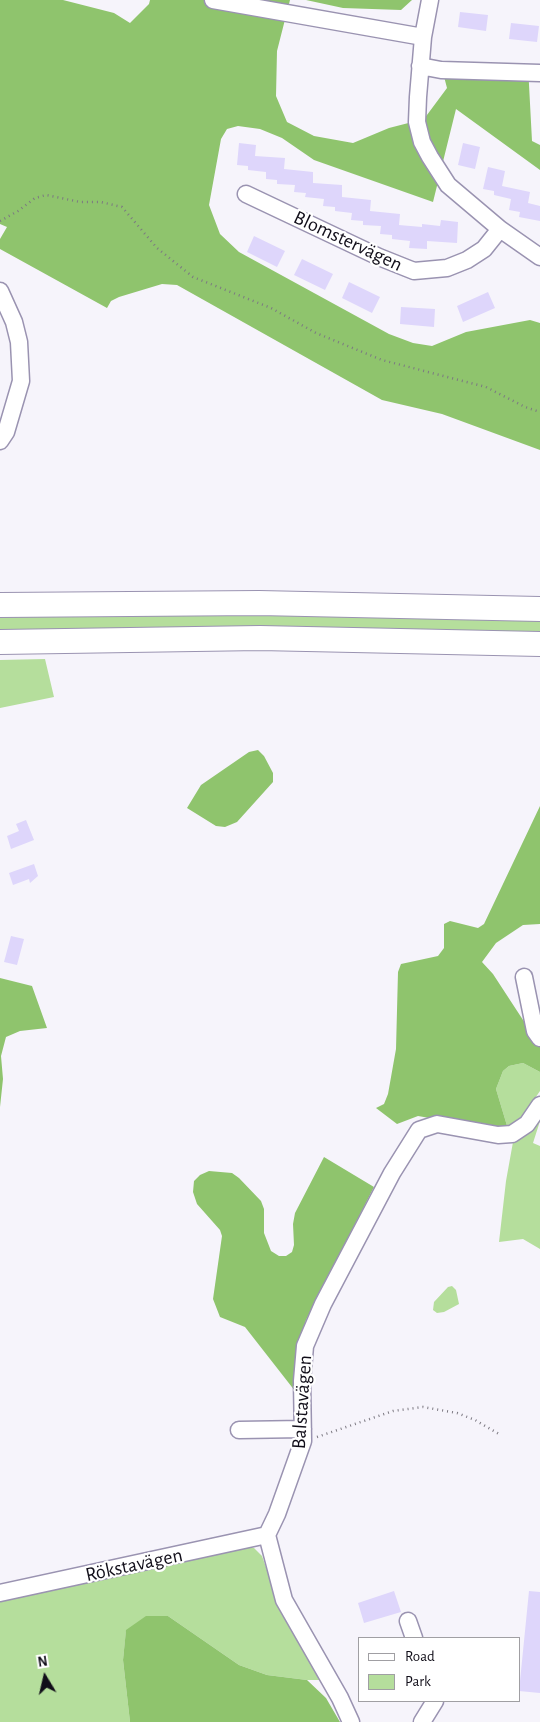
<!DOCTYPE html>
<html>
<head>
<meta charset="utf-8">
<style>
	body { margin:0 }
	#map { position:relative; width:540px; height:1722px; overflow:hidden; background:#f6f4fb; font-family:"Alegreya Sans",sans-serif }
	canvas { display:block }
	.legend { position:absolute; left:358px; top:1637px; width:162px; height:65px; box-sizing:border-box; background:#fff; border:1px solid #a09fa3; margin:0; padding:6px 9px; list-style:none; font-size:15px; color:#110e19 }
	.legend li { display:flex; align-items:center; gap:10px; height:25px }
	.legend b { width:25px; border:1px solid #a09fa3 }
	.north { position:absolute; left:20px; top:1652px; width:50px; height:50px; -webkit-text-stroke:4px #fff; paint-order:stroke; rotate:351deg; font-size:14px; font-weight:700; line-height:20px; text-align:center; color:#110e19 }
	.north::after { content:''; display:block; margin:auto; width:18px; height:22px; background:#110e19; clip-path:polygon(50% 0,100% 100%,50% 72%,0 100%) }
</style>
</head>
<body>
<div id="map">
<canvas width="540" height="1722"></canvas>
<ul class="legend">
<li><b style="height:6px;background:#fff"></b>Road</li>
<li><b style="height:14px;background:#b5de9c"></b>Park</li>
</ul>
<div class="north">N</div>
</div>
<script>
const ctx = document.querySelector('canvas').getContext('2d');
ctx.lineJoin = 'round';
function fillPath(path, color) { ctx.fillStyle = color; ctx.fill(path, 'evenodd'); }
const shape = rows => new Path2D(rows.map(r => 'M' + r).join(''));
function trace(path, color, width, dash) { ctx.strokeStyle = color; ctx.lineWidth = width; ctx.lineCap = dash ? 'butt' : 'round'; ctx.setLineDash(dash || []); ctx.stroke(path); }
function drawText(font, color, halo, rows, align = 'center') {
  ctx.font = font + ' "Alegreya Sans",sans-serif'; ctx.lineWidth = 4.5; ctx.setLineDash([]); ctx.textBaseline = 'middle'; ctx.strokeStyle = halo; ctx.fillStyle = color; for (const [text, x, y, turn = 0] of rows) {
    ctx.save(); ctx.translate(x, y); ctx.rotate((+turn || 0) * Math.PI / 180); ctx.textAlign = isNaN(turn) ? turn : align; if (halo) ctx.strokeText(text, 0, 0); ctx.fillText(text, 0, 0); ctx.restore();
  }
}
fillPath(shape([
	[193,613,540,619,540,636,0,633,0,617],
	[45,659,54,697,0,708,0,660],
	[523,1063,540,1072,540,1091,515,1127,508,1129,496,1089,503,1071,509,1066],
	[540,1108,540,1121,533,1143,540,1146,540,1249,523,1239,499,1242,506,1181,513,1142],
	[452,1286,456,1290,459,1304,444,1312,437,1313,433,1310,434,1302,448,1287],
	[244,1546,254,1548,262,1556,274,1590,325,1680,307,1680,267,1675,239,1665,168,1616,126,1631,123,1660,130,1722,0,1722,0,1600]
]), '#b5de9c');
fillPath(shape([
	[0,0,63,0,114,13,130,23,149,4,150,0,290,0,277,51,276,96,287,122,314,136,353,143,389,128,424,119,447,88,441,65,528,66,532,141,540,145,540,170,456,109,433,202,314,160,282,138,260,129,238,126,227,129,221,139,209,205,220,234,239,252,389,334,413,343,432,346,466,332,530,320,540,323,540,450,442,414,382,400,177,285,162,284,119,297,111,301,107,308,0,249,0,239,7,227,0,224],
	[306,0,412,0,401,10,343,8],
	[258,750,264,756,273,773,273,782,237,822,225,827,216,826,187,808,201,785,249,752],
	[540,806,540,924,523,925,496,943,482,962,493,974,540,1046,540,1072,523,1063,509,1066,503,1071,496,1089,508,1129,499,1130,418,1116,397,1124,376,1108,384,1104,388,1094,396,1049,398,972,401,964,438,956,444,948,444,924,450,921,478,928,484,924],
	[0,978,32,986,47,1028,20,1031,6,1037,1,1056,3,1079,0,1107],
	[324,1157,374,1187,306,1320,298,1348,295,1391,245,1327,220,1317,213,1299,222,1236,220,1230,197,1204,193,1192,194,1181,200,1175,209,1171,232,1173,239,1178,261,1201,264,1209,264,1233,271,1251,279,1256,286,1256,292,1252,294,1245,293,1224,295,1213],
	[146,1616,168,1616,239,1665,267,1675,307,1680,326,1698,340,1722,130,1722,123,1660,126,1630]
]), '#8fc46d');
fillPath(shape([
	[460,12,488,15,486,31,458,27],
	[511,23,539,26,537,42,509,39],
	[239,143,256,145,255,156,285,158,284,169,313,172,313,183,342,185,342,197,371,200,370,211,400,214,399,225,422,227,422,224,440,226,441,220,458,222,457,243,427,241,427,249,409,248,410,241,392,239,392,235,380,234,381,226,363,225,363,221,351,220,352,213,335,211,335,207,323,206,324,199,305,197,306,193,294,192,295,185,277,184,277,180,266,179,266,172,248,170,248,166,237,165],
	[463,143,480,147,475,169,458,165],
	[488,167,505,171,502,186,530,192,528,203,540,206,540,221,519,217,520,212,509,210,511,199,494,195,494,191,483,189],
	[254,236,285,251,277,267,247,252],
	[302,259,333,274,325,290,294,275],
	[349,282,380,297,372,313,342,298],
	[488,292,495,308,463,322,457,306],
	[401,307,435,309,434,327,400,324],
	[26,820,34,840,11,849,7,836,19,831,16,824],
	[34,864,38,876,30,883,29,879,13,885,9,873],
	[11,936,24,939,17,965,4,962],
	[394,1591,401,1612,364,1623,358,1603],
	[529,1591,540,1592,540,1693,519,1691]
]), '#ded6fb');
const minor = shape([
	[213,0,423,37],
	[430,0,423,37,418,97,417,122,422,142,430,157,448,185,500,229,540,257],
	[420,66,441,70,540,73],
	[246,194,379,257,414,271,447,268,467,260,484,249,500,229],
	[0,291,14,322,19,342,21,381,6,432,0,441],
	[524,977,535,1031,540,1038],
	[239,1430,303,1429],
	[0,1593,267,1535],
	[408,1621,414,1638],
	[351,1722,340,1698,284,1600,267,1535,277,1514,303,1441,302,1381,305,1346,323,1304,392,1173,419,1130,437,1124,498,1135,512,1134,527,1124,540,1105],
	[422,1722,435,1701]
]);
const highway = shape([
	[0,605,259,603,540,609],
	[0,642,260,638,540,644]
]);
trace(minor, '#9a93b1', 19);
trace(highway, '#9a93b1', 26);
trace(shape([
	[0,221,18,211,35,198,46,195,80,202,101,202,122,207,157,248,193,277,271,308,316,333,382,360,486,387,525,407,540,412],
	[317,1437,393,1411,423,1407,457,1413,475,1420,499,1434]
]), '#7c7982', 2.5, [1, 4]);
trace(minor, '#fff', 16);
trace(highway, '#fff', 24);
drawText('20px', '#110e19', '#fff', [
	["Blomstervägen",348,241,25],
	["Balstavägen",302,1402,-86],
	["Rökstavägen",134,1565,-12]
]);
</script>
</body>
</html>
